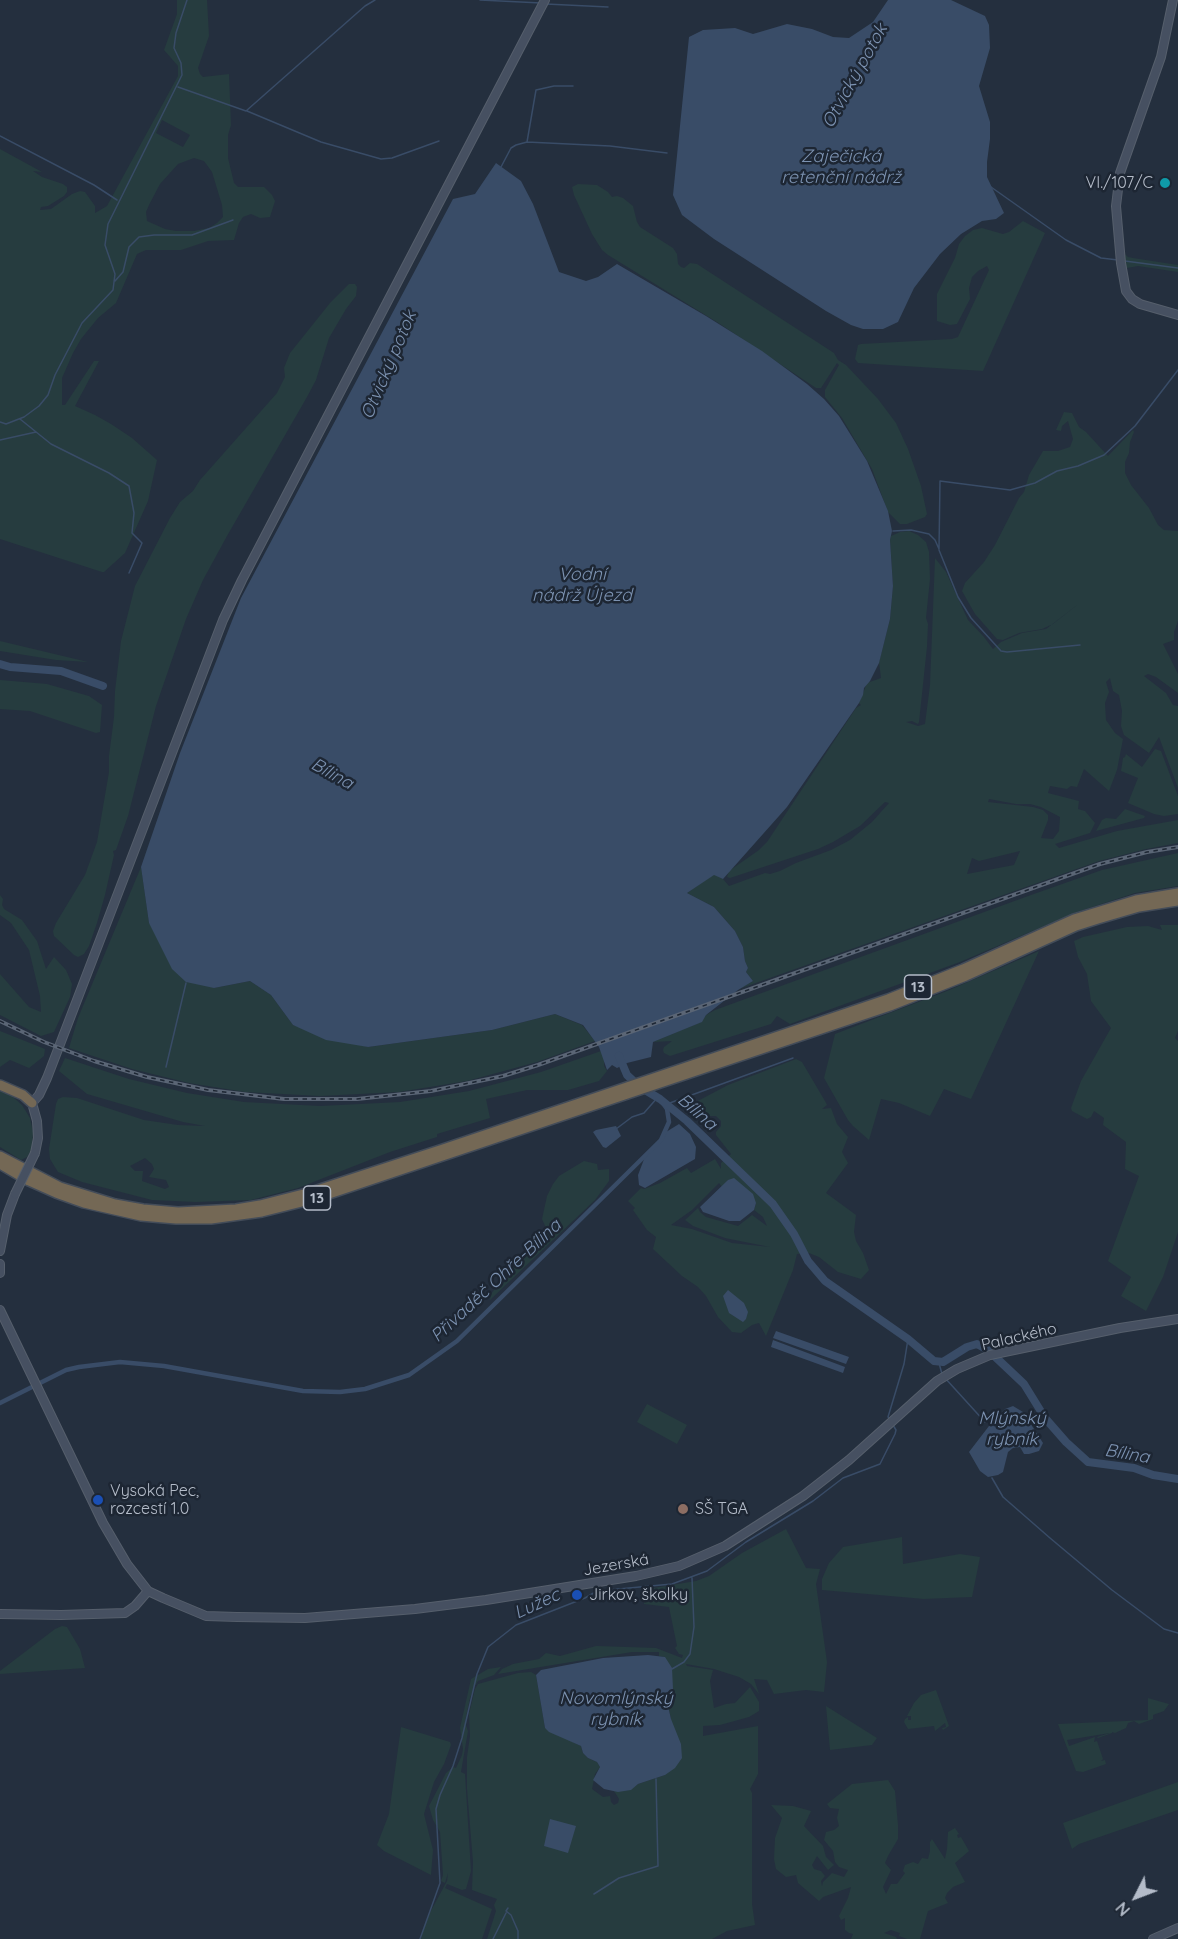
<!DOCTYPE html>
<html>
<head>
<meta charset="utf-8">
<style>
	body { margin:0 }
	#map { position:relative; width:1178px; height:1939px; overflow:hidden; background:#242f3e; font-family:Quicksand,sans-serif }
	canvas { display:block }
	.north { position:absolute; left:1106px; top:1867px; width:60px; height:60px; -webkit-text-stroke:4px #1d2633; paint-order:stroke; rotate:228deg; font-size:16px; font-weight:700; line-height:24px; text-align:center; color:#b4bcc9 }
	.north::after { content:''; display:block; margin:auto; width:21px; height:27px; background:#b4bcc9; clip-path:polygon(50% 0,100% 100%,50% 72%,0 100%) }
</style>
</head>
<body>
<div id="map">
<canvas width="1178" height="1939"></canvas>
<div class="north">N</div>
</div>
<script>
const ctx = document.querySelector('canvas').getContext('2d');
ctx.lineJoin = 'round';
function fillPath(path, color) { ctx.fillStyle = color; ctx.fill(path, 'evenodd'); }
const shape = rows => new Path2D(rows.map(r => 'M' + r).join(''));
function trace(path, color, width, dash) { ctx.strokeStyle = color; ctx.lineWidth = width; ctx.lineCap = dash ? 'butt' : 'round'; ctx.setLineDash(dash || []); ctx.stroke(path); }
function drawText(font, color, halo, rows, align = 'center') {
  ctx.font = font + ' Quicksand,sans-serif'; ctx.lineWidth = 5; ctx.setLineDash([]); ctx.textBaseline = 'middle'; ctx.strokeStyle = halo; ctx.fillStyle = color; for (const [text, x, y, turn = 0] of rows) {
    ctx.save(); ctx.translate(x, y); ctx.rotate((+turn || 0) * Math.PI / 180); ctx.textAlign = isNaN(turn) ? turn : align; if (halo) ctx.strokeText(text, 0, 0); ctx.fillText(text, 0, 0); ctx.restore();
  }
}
fillPath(shape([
	[177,0,207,0,209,36,198,68,200,74,203,77,229,74,231,125,228,135,228,158,234,183,238,187,264,187,272,195,275,201,270,217,260,218,251,214,243,217,239,223,234,240,208,241,181,250,146,250,137,254,116,303,98,318,81,339,73,353,62,378,62,405,65,405,94,361,99,361,75,406,95,415,111,424,132,438,157,460,148,501,125,553,104,572,102,572,0,539,0,149,42,172,33,171,42,177,63,184,67,187,67,192,64,196,48,206,41,207,40,210,51,209,72,194,80,191,85,192,95,206,95,213,107,206,178,76,178,66,164,50,177,14],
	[162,120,190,135,183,147,156,133],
	[194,158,204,161,212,172,222,205,223,217,217,223,209,228,194,231,176,231,165,229,147,221,146,212,149,205,160,184,178,164],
	[578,184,597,185,608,192,612,197,617,196,623,198,633,206,637,222,640,227,673,248,677,254,678,264,681,267,684,268,690,263,697,264,834,353,838,360,846,365,878,399,896,423,908,449,921,486,927,514,925,517,907,524,900,524,888,512,872,469,842,418,825,397,825,390,839,365,837,363,821,388,816,388,720,324,608,255,602,250,592,234,574,195,572,187],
	[1023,221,1045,233,983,371,858,363,855,359,858,345,861,344,952,339,958,337,989,270,987,266,978,271,972,277,969,288,970,299,957,324,950,325,937,321,937,294,955,258,959,244,965,236,973,230,982,228,1003,234,1009,232],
	[1123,252,1128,257,1133,258,1178,265,1178,272,1138,266,1127,268,1125,272],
	[349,284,355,284,357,287,356,296,346,309,329,338,316,380,307,397,227,536,203,580,186,619,156,706,128,816,116,850,113,851,114,855,105,895,97,923,89,946,84,954,78,957,74,955,54,936,53,931,56,923,85,875,97,842,109,772,109,756,114,717,115,691,121,641,135,586,170,518,180,502,193,491,200,480,277,393,285,377,284,368,290,353,330,303],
	[1064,412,1072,413,1079,427,1086,432,1108,456,1133,430,1134,432,1130,442,1129,453,1125,462,1125,473,1131,485,1149,508,1158,525,1164,530,1178,531,1178,621,1174,632,1174,640,1163,644,1178,674,1178,693,1156,677,1148,674,1144,676,1166,693,1173,705,1178,706,1178,788,1159,737,1149,753,1124,735,1121,726,1122,711,1119,695,1113,691,1110,678,1106,682,1109,692,1105,703,1106,720,1115,733,1123,739,1117,770,1109,791,1084,769,1077,787,1071,786,1067,789,1050,786,1048,793,1079,801,1078,809,1085,811,1095,823,1090,833,1055,844,1059,848,1117,831,1178,820,1178,843,1146,849,1099,861,739,989,753,981,746,972,748,968,745,961,743,947,735,931,714,907,687,893,714,874,723,879,729,886,765,873,770,874,780,871,796,863,831,850,850,840,872,822,889,803,885,802,860,826,833,842,818,849,730,878,727,877,729,871,759,850,767,842,856,708,861,705,859,703,867,683,881,678,879,662,890,619,893,586,890,540,891,536,900,532,909,531,918,535,926,542,929,552,930,579,926,618,928,624,927,647,919,722,918,724,912,721,906,722,918,726,925,724,930,685,935,558,946,572,968,620,984,637,993,649,1001,642,1022,633,1046,629,1081,602,1053,624,1042,629,1019,633,1003,640,997,639,975,614,962,591,965,583,984,562,995,545,1019,498,1024,492,1029,475,1043,451,1058,451,1070,447,1073,439,1068,421,1062,426,1061,431,1056,430],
	[989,799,1016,804,1030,804,1041,807,1060,817,1059,831,1053,839,1041,838,1048,820,1048,815,1043,810,1033,807,988,802],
	[1020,851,1014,865,967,874,972,858,979,861],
	[0,641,88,662,56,660,0,651],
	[0,680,47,684,89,696,102,705,100,732,96,733,30,711,0,709],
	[1155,749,1161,751,1178,796,1178,814,1164,816,1154,814,1128,803,1138,778,1121,771,1123,758,1125,757,1126,754,1142,767],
	[1125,809,1145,816,1144,818,1096,831,1102,820,1106,818,1116,819],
	[1178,853,1178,886,1135,893,1077,912,960,962,790,1024,777,1016,771,1024,670,1056,664,1053,663,1050,664,1047,672,1041,653,1042,701,1022,706,1015,715,1010,1031,895,1102,870],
	[141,867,149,923,214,988,250,981,271,995,293,1025,368,1047,492,1030,555,1014,582,1025,595,1041,537,1062,467,1081,399,1092,320,1096,245,1092,189,1083,132,1069,69,1048,78,1018],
	[0,895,3,899,2,905,4,909,22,920,37,941,46,969,54,957,66,970,72,984,70,997,54,1032,41,1036,0,1015,0,974,29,1007,41,1012,40,996,29,950,11,923,0,915],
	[1160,925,1178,925,1178,1031,1175,1038,1178,1041,1178,1232,1163,1277,1146,1311,1121,1296,1131,1277,1108,1261,1139,1176,1125,1169,1126,1142,1103,1125,1104,1118,1094,1111,1091,1117,1087,1119,1072,1111,1071,1108,1081,1081,1111,1028,1091,1001,1087,974,1078,957,1074,941,1083,937,1127,927,1148,926,1162,930],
	[1039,951,971,1099,944,1089,930,1116,899,1103,881,1099,869,1140,853,1126,848,1120,824,1078,835,1034,947,991],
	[0,1031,45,1049,44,1056,29,1068,10,1060,0,1067],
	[601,1051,604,1058,604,1066,607,1071,599,1081,568,1090,527,1090,486,1099,490,1118,437,1134,437,1137,390,1152,298,1188,251,1200,196,1202,152,1200,82,1182,58,1172,50,1159,49,1149,56,1104,58,1099,63,1097,77,1098,144,1120,178,1125,205,1126,183,1122,87,1094,59,1071,65,1058,129,1079,187,1093,244,1102,320,1106,400,1102,469,1091,541,1072],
	[145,1158,152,1164,154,1169,149,1177,166,1180,169,1187,165,1189,142,1181,143,1171,135,1171,130,1166],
	[796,1059,802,1062,825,1101,827,1105,822,1109,831,1108,837,1124,848,1137,842,1152,848,1163,826,1193,856,1215,854,1232,856,1241,863,1253,869,1270,861,1279,838,1272,819,1257,809,1253,797,1254,793,1270,766,1336,759,1323,752,1325,741,1333,732,1332,718,1317,706,1296,698,1287,682,1276,653,1249,656,1237,647,1230,633,1210,635,1208,628,1201,641,1188,644,1189,660,1183,687,1168,691,1173,715,1159,721,1169,721,1163,731,1154,716,1135,716,1132,721,1126,721,1121,716,1116,706,1116,695,1110,692,1107,692,1104,728,1085],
	[728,1180,756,1203,754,1210,763,1217,767,1226,752,1215,738,1226,706,1217,700,1212,698,1208,685,1220,693,1226,725,1238,770,1247,732,1243,692,1229,671,1225,692,1210,719,1183,722,1187],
	[0,1091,12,1096,22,1105,30,1118,33,1132,32,1149,27,1157,21,1160,0,1147],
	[584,1161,597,1164,598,1170,609,1169,609,1181,595,1200,490,1300,491,1294,509,1270,523,1258,546,1228,542,1219,547,1196,553,1184,559,1176],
	[647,1404,687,1425,677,1444,637,1422],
	[786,1529,806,1568,820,1569,816,1584,827,1662,824,1692,806,1690,774,1694,767,1680,754,1679,759,1694,751,1684,739,1677,714,1669,686,1664,687,1666,713,1670,710,1681,714,1708,726,1704,735,1703,750,1687,759,1702,759,1711,749,1717,720,1725,703,1726,703,1736,758,1726,758,1774,750,1789,752,1793,752,1904,755,1925,727,1931,712,1939,487,1939,496,1911,494,1905,497,1899,472,1890,473,1862,467,1789,467,1757,470,1736,469,1714,475,1689,478,1684,518,1673,531,1672,536,1675,545,1728,581,1746,583,1753,588,1758,597,1762,600,1767,595,1774,592,1789,603,1797,610,1796,611,1802,614,1805,618,1803,619,1799,614,1791,630,1790,638,1784,665,1775,671,1719,666,1697,665,1657,659,1656,659,1652,632,1652,498,1674,502,1669,513,1664,539,1659,546,1653,560,1656,596,1646,656,1648,682,1658,683,1655,679,1654,675,1648,677,1646,669,1607,644,1604,642,1590,696,1581,709,1576,742,1553],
	[902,1537,903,1564,960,1554,980,1557,972,1597,924,1599,822,1590,822,1579,829,1563,843,1547],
	[62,1626,67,1627,80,1649,85,1668,0,1674,0,1671,55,1629],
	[501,1667,494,1675,478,1681,474,1687,470,1698,466,1717,465,1723,468,1731,461,1772,465,1774,471,1871,466,1889,462,1890,447,1884,445,1888,492,1909,482,1939,421,1939,426,1920,447,1881,448,1873,445,1883,441,1881,443,1875,440,1832,433,1820,429,1806,446,1773,453,1767,456,1768,462,1755,463,1749,460,1728,471,1679,488,1669],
	[936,1690,949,1726,943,1730,942,1728,946,1727,945,1723,935,1731,934,1726,908,1729,904,1722,905,1719,908,1717,908,1720,911,1720,911,1716,907,1716,914,1703,921,1695],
	[1148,1698,1169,1704,1164,1711,1153,1715,1153,1719,1139,1724,1134,1721,1128,1723,1126,1728,1115,1733,1112,1732,1112,1733,1098,1738,1097,1737,1110,1733,1067,1740,1069,1746,1095,1737,1094,1742,1097,1741,1103,1759,1101,1761,1105,1760,1106,1764,1083,1772,1076,1771,1058,1724,1148,1720],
	[826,1706,877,1738,872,1745,830,1750],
	[401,1727,450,1742,451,1745,444,1764,434,1782,424,1814,433,1850,431,1875,384,1851,377,1845,389,1814],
	[888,1780,895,1791,898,1825,898,1839,888,1856,885,1863,891,1870,883,1887,886,1894,891,1884,897,1884,905,1873,903,1871,905,1865,913,1862,918,1864,922,1858,928,1859,930,1851,930,1842,932,1839,945,1859,947,1849,948,1832,955,1828,959,1834,957,1835,958,1838,961,1837,969,1851,955,1863,965,1882,953,1887,947,1893,945,1898,948,1903,928,1911,920,1939,907,1939,899,1936,900,1933,891,1930,884,1933,896,1937,897,1939,851,1939,853,1934,849,1933,845,1930,845,1918,841,1920,839,1916,848,1898,851,1887,823,1897,819,1901,798,1883,796,1875,786,1877,776,1869,774,1859,775,1838,782,1818,771,1805,793,1806,811,1811,804,1826,823,1846,826,1857,834,1865,828,1870,817,1856,812,1865,814,1869,821,1871,825,1876,821,1881,822,1886,823,1882,832,1873,844,1877,848,1870,839,1867,835,1862,833,1851,824,1840,826,1832,834,1830,839,1826,837,1818,839,1809,830,1808,827,1804,852,1784],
	[1178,1782,1178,1810,1079,1844,1072,1849,1063,1823]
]), '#263c3f');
fillPath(shape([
	[888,0,951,0,985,16,989,25,990,48,979,86,990,122,990,139,987,162,987,177,1004,213,996,219,982,221,961,234,940,254,914,288,898,322,883,329,863,329,851,325,826,311,714,239,682,215,673,195,689,37,703,30,735,28,753,34,787,24,812,29,833,37,849,38,873,22],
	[496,163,521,181,533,204,559,272,586,281,598,277,617,264,706,316,762,351,807,384,824,399,839,416,867,461,888,511,892,531,890,540,893,586,890,619,879,663,870,681,864,688,863,695,859,703,787,807,723,879,714,875,687,893,714,907,735,931,743,947,745,961,748,968,746,972,753,981,738,990,706,1015,702,1022,653,1042,651,1057,627,1063,617,1068,612,1065,607,1070,599,1047,583,1025,555,1014,492,1030,368,1047,326,1040,293,1025,271,995,250,981,214,988,186,982,172,969,149,923,141,867,180,753,241,598,453,199,475,194],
	[679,1124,690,1134,696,1147,695,1159,645,1188,639,1185,638,1175,646,1154,661,1140,666,1132],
	[616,1126,621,1136,606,1148,603,1147,593,1132,596,1130],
	[734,1178,753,1194,756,1203,754,1210,740,1221,729,1221,703,1212,700,1207,728,1180],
	[728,1290,744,1303,748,1312,746,1319,743,1322,729,1313,723,1296],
	[776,1331,849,1357,846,1364,773,1338],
	[773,1340,845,1367,843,1373,771,1347],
	[1013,1406,1023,1412,1043,1443,1039,1451,1029,1454,1024,1454,1020,1447,1013,1448,1008,1452,1003,1472,998,1475,988,1477,980,1471,969,1452,989,1426,1005,1409],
	[648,1655,665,1657,672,1668,673,1689,666,1697,671,1719,681,1744,682,1758,675,1768,665,1775,638,1784,631,1790,618,1792,604,1789,593,1780,600,1767,597,1762,588,1758,583,1753,581,1746,549,1732,545,1728,536,1675,541,1670,603,1658],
	[550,1819,576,1826,568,1853,544,1846]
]), '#394c67');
trace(shape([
	[480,0,541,3],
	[546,4,608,7],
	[178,87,246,111,365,6,375,0],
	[247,111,321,142,381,159,392,158,439,141],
	[0,136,94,185,117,200],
	[527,142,536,90,554,86,573,86],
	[501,167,511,148,516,145,527,142,610,146,667,153],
	[991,187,1066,240,1101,258,1118,260],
	[1125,261,1178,268],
	[115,281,123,272,129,247,139,237,154,235,192,235,233,220],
	[20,419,51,444,109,473,129,486,134,513,132,533,142,543,129,573],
	[0,422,6,424,24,417,39,406,48,395,55,375,82,323,113,290,115,274,105,245,108,224,182,75,181,63,174,48,176,33,187,0],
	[0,440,36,432],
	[893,531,911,530,929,534,935,540,939,549,940,481,1010,490,1035,483,1057,471,1078,466,1104,455,1135,426,1178,370],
	[939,550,958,597,971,618,1001,651,1007,652,1080,645],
	[166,1067,186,983],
	[667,1104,793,1058],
	[616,1129,632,1117,644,1113,658,1097],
	[939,1363,942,1374],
	[945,1378,985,1422],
	[889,1418,888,1417,904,1364,908,1339],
	[992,1478,1003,1497,1050,1538,1112,1590,1164,1629,1178,1633],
	[672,1669,684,1662,690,1654,694,1627,692,1578],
	[594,1894,619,1878,658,1866,656,1779],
	[508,1908,506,1911,511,1915,518,1931,518,1939],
	[420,1939,440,1883,436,1809,440,1795,453,1766,462,1738,477,1674,488,1647,516,1625,585,1598,597,1591,672,1584,707,1571,746,1542,813,1501,843,1478,880,1464,895,1434,896,1430,893,1425],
	[493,1939,506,1913]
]), '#394c67', 1.5);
trace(shape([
	[0,1403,66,1370,79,1367,120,1362,164,1366,303,1391,340,1392,365,1389,409,1375,457,1341,661,1140,669,1122,667,1109,660,1099]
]), '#394c67', 4.5);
trace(shape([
	[0,664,10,667,61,671,103,686],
	[619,1056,627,1075,640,1087,660,1099,687,1121,773,1204,794,1234,808,1261,825,1281,908,1339,934,1361,943,1362,967,1347,977,1344,988,1350,1024,1384,1045,1418,1066,1442,1088,1462,1134,1468,1153,1475,1178,1479]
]), '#394c67', 8);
const secondary = shape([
	[1173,0,1161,57,1120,173,1116,206,1121,263,1126,291,1132,299,1140,304,1178,315],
	[35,1153,38,1138,37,1121,32,1103,39,1095,47,1078,223,620,242,580,545,0],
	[0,1251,7,1215,15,1194],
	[0,1264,0,1273],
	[0,1310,103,1523,127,1564,148,1591,163,1598,206,1616,237,1617,305,1618,415,1609,486,1600,636,1576,679,1566,725,1546,803,1496,849,1460,937,1381,957,1369,990,1355,1120,1328,1178,1319],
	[0,1614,61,1615,125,1613,135,1606,148,1591],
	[1153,1939,1178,1928]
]);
const highway = shape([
	[0,1085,23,1095,32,1103],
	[0,1156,60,1187,115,1204,143,1209,178,1212,236,1209,260,1205,311,1192,443,1149,888,999,963,969,1074,919,1136,900,1178,893],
	[0,1164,29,1181,56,1193,84,1203,141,1216,176,1219,211,1219,262,1212,314,1199,890,1006,966,976,1076,926,1098,919,1139,907,1178,901]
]);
trace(secondary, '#565f6c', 10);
trace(highway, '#434c59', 12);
trace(secondary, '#465061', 8);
trace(highway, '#746855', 9);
const rail = shape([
	[0,1021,44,1042,94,1061,147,1077,208,1090,284,1099,357,1099,431,1091,503,1076,538,1065,1100,864,1147,852,1178,847]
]);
trace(rail, '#5a6575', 4);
trace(rail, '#1d2633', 1.5, [4.5]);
const secondaryBridge = shape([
	[15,1194,35,1153]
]);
trace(secondaryBridge, '#565f6c', 10, []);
trace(secondaryBridge, '#465061', 8);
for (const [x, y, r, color] of [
	[1165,183,6,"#0f9aa8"],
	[98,1500,6,"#1a4fb4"],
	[683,1509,6,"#8d6e63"],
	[577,1595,6,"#1a4fb4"]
]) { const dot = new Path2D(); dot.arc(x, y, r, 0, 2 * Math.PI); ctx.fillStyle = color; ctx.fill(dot); trace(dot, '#1d2633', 2); }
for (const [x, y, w] of [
	[918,987,27],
	[317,1198,27]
]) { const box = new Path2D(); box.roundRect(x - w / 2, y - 12, w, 24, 4.5); ctx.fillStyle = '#1d2633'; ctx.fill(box); trace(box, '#b4bcc9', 1.5); }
drawText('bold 15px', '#b4bcc9', null, [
	["13",918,987],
	["13",317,1198]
]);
drawText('16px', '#b4bcc9', '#1d2633', [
	["VI./107/C",1153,183,"right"],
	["Vysoká Pec,",110,1491],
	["rozcestí 1.0",110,1509],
	["SŠ TGA",695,1509],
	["Jirkov, školky",589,1595]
], 'left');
drawText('16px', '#b4bcc9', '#1d2633', [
	["Palackého",1019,1337,-13],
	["Jezerská",616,1565,-10]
]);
drawText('italic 18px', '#7c92b1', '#1d2633', [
	["Otvický potok",855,76,-61],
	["Zaječická",841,157],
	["retenční nádrž",841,178],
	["Otvický potok",389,365,-67],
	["Vodní",582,575],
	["nádrž Újezd",582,596],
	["Bílina",332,774,29],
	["Bílina",697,1112,41],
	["Přivaděč Ohře-Bílina",496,1281,-43],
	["Mlýnský",1012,1419],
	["rybník",1012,1440],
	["Bílina",1127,1454,10],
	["Lužec",537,1604,-25],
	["Novomlýnský",616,1699],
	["rybník",616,1720]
]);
</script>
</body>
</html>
